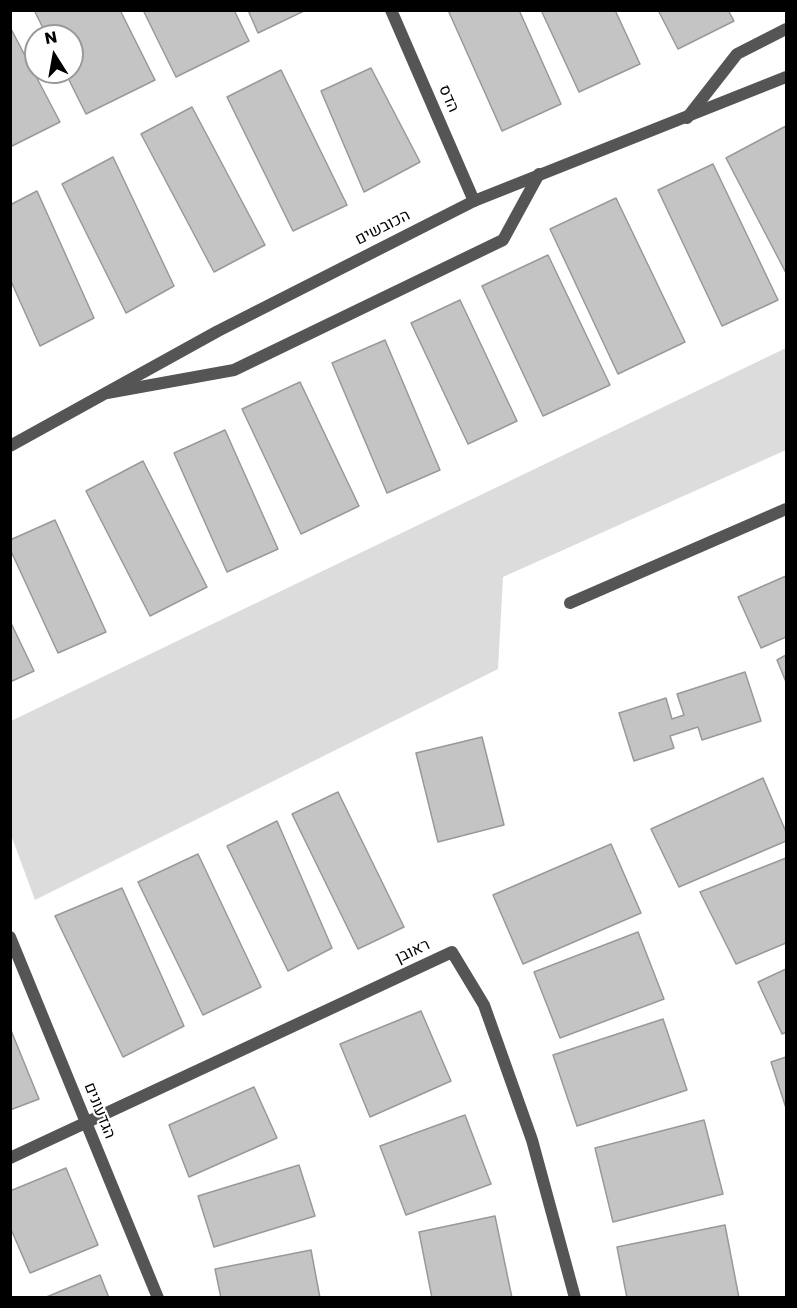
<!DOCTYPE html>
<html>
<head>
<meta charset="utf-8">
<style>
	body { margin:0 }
	#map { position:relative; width:797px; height:1308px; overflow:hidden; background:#fff; font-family:Poppins,sans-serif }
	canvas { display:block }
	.frame { position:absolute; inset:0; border:12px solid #000; pointer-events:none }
	.north { position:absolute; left:24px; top:24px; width:60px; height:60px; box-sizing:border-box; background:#fff; border:2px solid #999; border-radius:50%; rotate:349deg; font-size:16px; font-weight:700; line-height:24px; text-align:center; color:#000 }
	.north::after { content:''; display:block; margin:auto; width:21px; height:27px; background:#000; clip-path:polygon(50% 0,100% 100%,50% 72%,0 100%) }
</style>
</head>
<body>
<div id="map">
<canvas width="797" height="1308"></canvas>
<div class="frame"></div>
<div class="north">N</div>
</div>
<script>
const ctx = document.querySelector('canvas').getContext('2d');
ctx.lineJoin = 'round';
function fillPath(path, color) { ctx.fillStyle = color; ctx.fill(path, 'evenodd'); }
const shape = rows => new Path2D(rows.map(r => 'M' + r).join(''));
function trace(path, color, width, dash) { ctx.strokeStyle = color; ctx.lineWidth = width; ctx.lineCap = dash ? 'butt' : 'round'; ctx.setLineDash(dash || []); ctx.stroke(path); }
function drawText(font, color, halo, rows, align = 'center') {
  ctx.font = font + ' Poppins,Heebo,sans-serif'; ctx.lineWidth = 4.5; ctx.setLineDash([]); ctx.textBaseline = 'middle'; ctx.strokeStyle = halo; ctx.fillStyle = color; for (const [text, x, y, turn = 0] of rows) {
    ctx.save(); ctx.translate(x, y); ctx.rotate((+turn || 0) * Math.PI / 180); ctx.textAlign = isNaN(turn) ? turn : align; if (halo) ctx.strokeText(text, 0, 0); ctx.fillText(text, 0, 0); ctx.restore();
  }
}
fillPath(shape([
	[786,348,786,450,503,577,498,669,35,900,11,835,11,721]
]), '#dcdcdc');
const building = shape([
	[34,10,120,10,155,80,86,114,65,72,72,72,72,36,47,36,34,10],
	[143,10,234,10,249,41,176,77,143,10],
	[248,10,306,10,258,33,248,10],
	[448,10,519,10,561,104,502,131,448,10],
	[541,10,615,10,640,64,579,92,541,10],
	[658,10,728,10,734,21,678,49,658,10],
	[10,27,60,122,10,147,10,27],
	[371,68,420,162,364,192,321,91,371,68],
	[281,70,347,205,293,231,227,97,281,70],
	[192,107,265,245,214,272,141,134,192,107],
	[786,126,786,273,726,158,786,126],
	[113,157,174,286,126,313,62,184,113,157],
	[713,164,778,300,722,326,658,190,713,164],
	[37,191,94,318,40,346,10,279,10,205,37,191],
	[616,198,685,342,618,374,550,229,616,198],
	[548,255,610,385,543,416,482,286,548,255],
	[460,300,517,421,468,444,411,323,460,300],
	[385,340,440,470,387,493,332,363,385,340],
	[300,382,359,506,301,534,242,409,300,382],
	[225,430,278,549,227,572,174,453,225,430],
	[143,461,207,587,150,616,86,491,143,461],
	[55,520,106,632,58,653,10,549,10,540,55,520],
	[786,576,786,637,761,648,738,597,786,576],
	[10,621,34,671,10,682,10,621],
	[786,655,786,682,777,660,786,655],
	[745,672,761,721,702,740,698,727,670,736,674,748,634,761,619,713,666,698,672,719,684,715,677,694,745,672],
	[482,737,504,825,438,842,416,753,482,737],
	[763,778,786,832,786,841,679,887,651,829,763,778],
	[338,792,404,927,358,949,292,814,338,792],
	[277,821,332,948,288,971,227,846,277,821],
	[611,844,641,913,523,964,493,895,611,844],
	[198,854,261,987,203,1015,138,882,198,854],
	[786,858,786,943,736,964,700,892,786,858],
	[122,888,184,1026,123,1057,55,916,122,888],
	[638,932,664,999,560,1038,534,972,638,932],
	[786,969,786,1032,782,1034,758,982,786,969],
	[421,1011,451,1081,370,1117,340,1044,421,1011],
	[663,1019,687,1090,577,1126,553,1055,663,1019],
	[10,1028,39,1099,10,1110,10,1028],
	[786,1057,786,1108,771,1062,786,1057],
	[254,1087,277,1138,189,1177,169,1125,254,1087],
	[465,1115,491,1184,406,1215,380,1146,465,1115],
	[704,1120,723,1194,613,1222,595,1148,704,1120],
	[299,1165,315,1216,214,1247,198,1196,299,1165],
	[66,1168,98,1245,30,1273,10,1227,10,1191,66,1168],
	[495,1216,512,1298,432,1298,419,1232,495,1216],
	[725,1225,739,1298,627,1298,617,1247,725,1225],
	[311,1250,320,1298,221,1298,215,1269,311,1250],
	[100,1275,109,1298,44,1298,100,1275]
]);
fillPath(building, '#c4c4c4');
trace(building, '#999', 1.5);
trace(shape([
	[687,118,737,54,786,29],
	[107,393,234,370,503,240,539,174],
	[570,603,786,509]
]), '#555', 12);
trace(shape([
	[391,10,474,201],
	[10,937,158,1298],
	[10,1158,452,952,484,1005,532,1140,575,1298]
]), '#555', 12);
trace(shape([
	[10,446,218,331,474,201,786,77]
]), '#555', 12);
drawText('16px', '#000', '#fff', [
	["הדס",448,99,66],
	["הכובשים",383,228,-27],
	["ראובן",413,952,-25],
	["הגדעונים",99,1111,68]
]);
</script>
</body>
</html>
